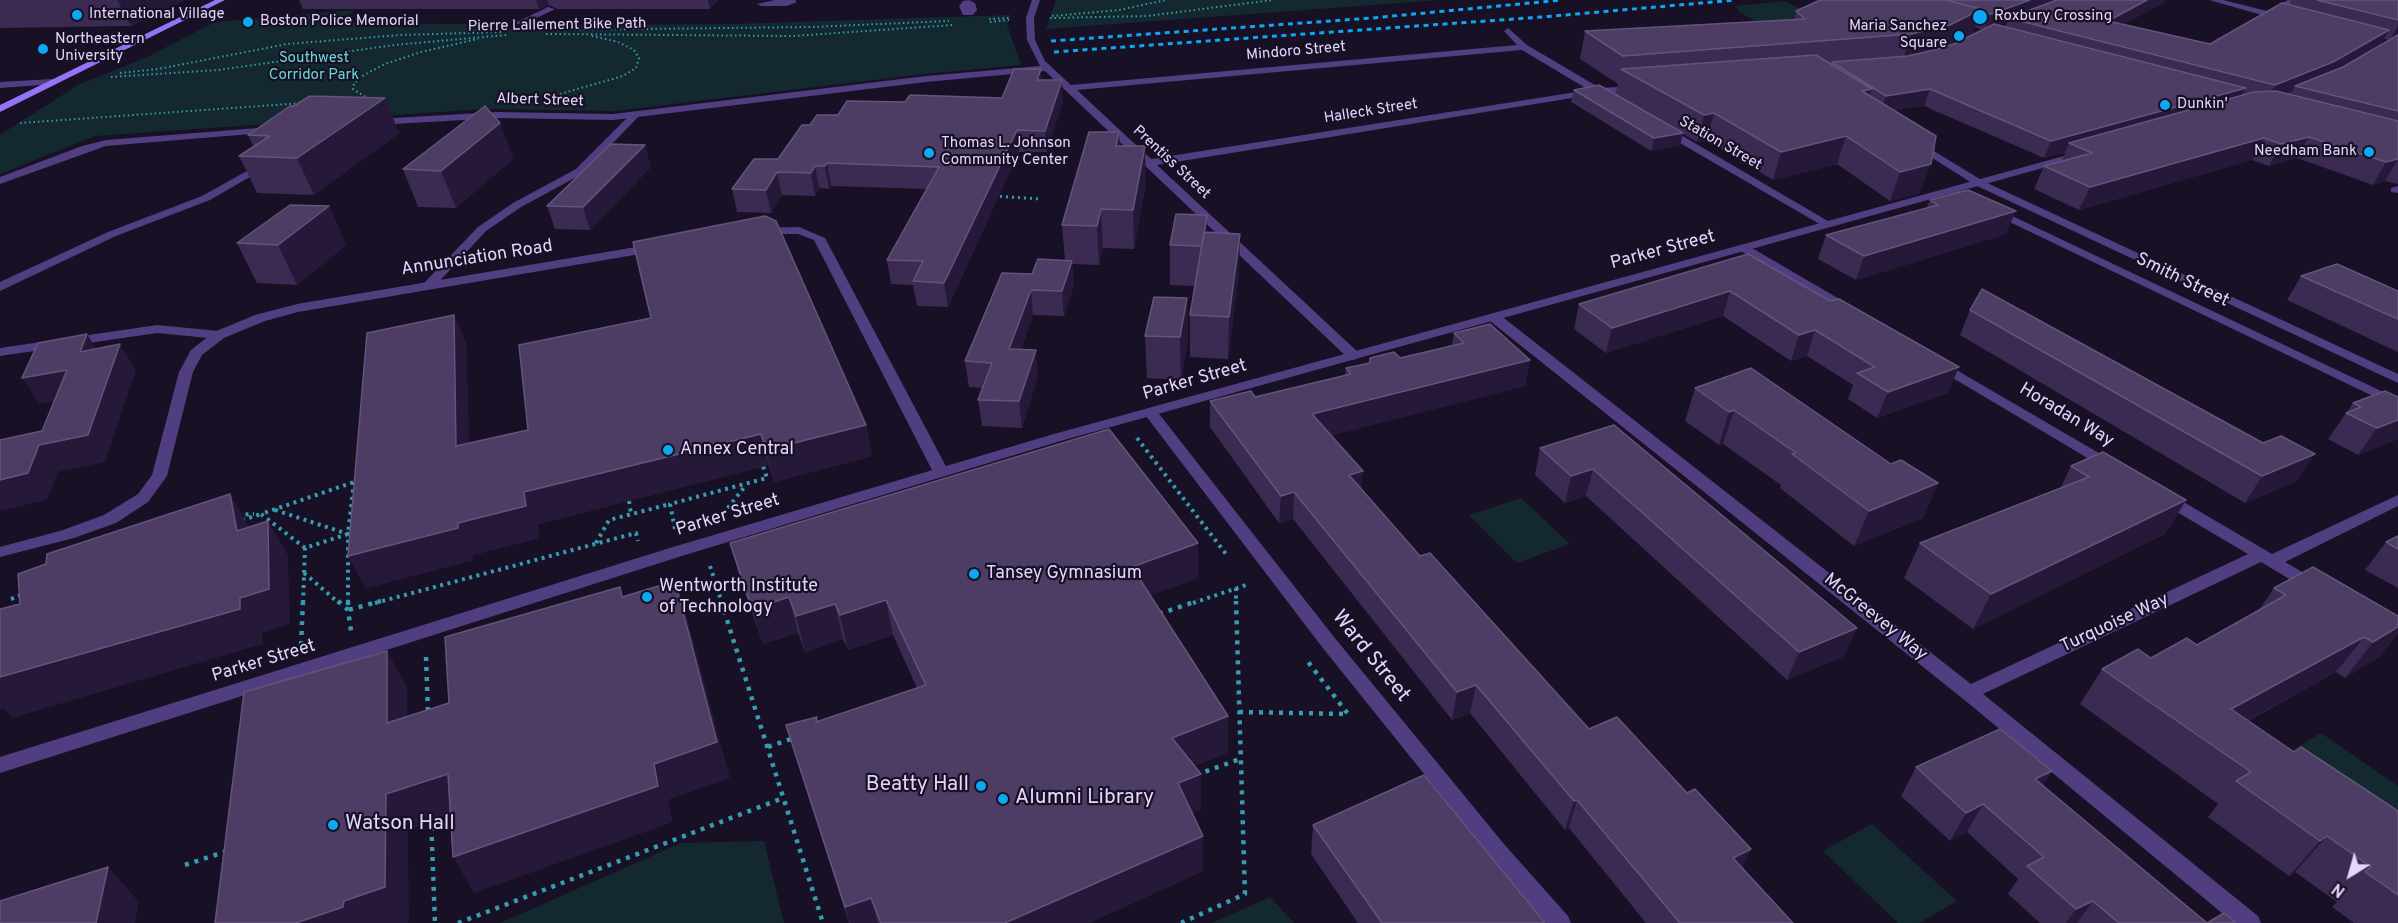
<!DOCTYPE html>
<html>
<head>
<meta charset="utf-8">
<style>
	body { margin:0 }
	#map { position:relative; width:2398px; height:923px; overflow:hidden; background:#181025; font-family:Overpass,sans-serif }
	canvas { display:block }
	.north { position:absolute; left:2320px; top:845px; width:60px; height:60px; -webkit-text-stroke:4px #181025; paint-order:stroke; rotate:217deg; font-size:16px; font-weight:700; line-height:24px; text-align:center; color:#e3d6fd }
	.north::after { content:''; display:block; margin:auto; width:21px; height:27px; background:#e3d6fd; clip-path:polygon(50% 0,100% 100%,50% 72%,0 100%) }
</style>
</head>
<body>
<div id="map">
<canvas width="2398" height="923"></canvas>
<div class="north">N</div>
</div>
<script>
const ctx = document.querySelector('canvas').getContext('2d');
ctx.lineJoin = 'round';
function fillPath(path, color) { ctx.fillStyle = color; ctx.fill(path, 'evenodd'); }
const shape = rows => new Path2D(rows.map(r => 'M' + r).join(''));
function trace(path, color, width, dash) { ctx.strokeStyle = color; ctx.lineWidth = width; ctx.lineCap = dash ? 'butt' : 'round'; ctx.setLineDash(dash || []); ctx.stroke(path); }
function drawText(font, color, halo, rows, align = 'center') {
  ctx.font = font + ' Overpass,sans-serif'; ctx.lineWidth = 4.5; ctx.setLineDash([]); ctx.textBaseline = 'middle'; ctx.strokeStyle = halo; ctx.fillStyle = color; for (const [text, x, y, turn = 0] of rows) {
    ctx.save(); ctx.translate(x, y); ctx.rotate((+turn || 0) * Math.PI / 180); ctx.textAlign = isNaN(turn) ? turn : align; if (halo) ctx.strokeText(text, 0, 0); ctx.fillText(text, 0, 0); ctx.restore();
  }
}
fillPath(shape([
	[1056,0,1441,0,1046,29],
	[1785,1,1808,13,1796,25,1767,28,1739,12,1736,6],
	[353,10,346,23,474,24,483,27,516,30,553,25,733,24,1011,15,1007,25,1021,65,924,74,615,111,484,109,95,136,0,174,0,135,78,85,147,57,215,22],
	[1521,498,1570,544,1517,563,1469,515],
	[2321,733,2398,786,2398,818,2287,753],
	[1872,824,1957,901,1919,923,1898,923,1823,851],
	[764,841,784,923,500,923,681,843],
	[1270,897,1294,923,1212,923]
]), '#14292f');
trace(shape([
	[1052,16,1119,10,1166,0],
	[1050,18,1147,16,1273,0],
	[989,19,1009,18],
	[990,22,1009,20],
	[552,30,811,27,949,21],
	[546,34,793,36,953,25],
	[120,73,158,69,287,44,400,35,502,32],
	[111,77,218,70,394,45,506,35],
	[560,94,623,76,636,68,639,58,634,50,618,42,592,36],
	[369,99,353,89,354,83,364,75,385,64,421,52,478,39],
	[20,123,303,103]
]), '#369db1', 2, [1.5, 3]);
trace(shape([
	[994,196,1041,199]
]), '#369db1', 3, [2, 4]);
trace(shape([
	[1137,438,1226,554],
	[354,482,348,534,305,548,261,514,354,482],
	[629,501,631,514],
	[275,510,348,534,348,603],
	[723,514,746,485],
	[238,515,254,514],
	[242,520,261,514],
	[675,529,670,504,767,478,762,463],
	[596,543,609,520,670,504],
	[710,566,722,603],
	[304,573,339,603],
	[1236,588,1236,603],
	[11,599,25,594],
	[303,603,305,548],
	[375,603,636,533,638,541],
	[1193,603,1249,584]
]), '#369db1', 4, [3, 4.5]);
trace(shape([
	[338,601,348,610,351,631],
	[348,601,348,610,381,601],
	[721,601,823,923],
	[1159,614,1197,601],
	[301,645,303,601],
	[426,657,428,714],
	[1239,712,1348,714,1305,658],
	[768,747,794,738],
	[1196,775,1240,759],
	[431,817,435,923],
	[185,865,227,851],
	[458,923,783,798],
	[1181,923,1245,894,1236,601]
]), '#369db1', 4.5, [4, 6]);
fillPath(shape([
	[775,0,795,0,797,2,787,6,761,6,757,4,775,0],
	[969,0,975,3,977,10,973,15,963,15,959,6,963,1,969,0],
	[52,79,55,80,55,84,0,88,0,82,52,79],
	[632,113,640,115,584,173,521,207,486,231,434,287,426,287,424,284,426,281,478,227,513,203,576,169,632,113],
	[263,162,268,165,267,167,210,200,116,236,0,291,0,282,108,232,202,196,263,162],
	[157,325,219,331,226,335,219,339,157,333,0,356,0,348,157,325]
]), '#503e81');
fillPath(shape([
	[548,7,555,9,522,25,515,23,548,7]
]), '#503e81');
fillPath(shape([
	[1032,0,1040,0,1034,18,1035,40,1045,61,1071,85,1517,45,1504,31,1508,28,1527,45,1600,88,1635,86,1640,89,1635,92,1597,94,1157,165,1359,353,1361,356,1354,360,1349,359,1045,71,926,82,613,120,498,118,376,125,371,122,376,119,498,112,613,114,926,76,1040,66,1027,40,1026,18,1032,0],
	[1522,50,1589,90,1151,159,1077,90,1522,50],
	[2209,0,2223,0,2267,11,2288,0,2298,0,2275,13,2286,16,2286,20,2283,21,2209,0],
	[271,127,276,130,275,132,106,146,0,184,0,177,82,146,106,140,271,127],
	[1661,128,1669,128,1833,224,1827,227,1823,226,1661,132,1661,128],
	[1916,140,1983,181,2398,374,2398,383,1975,185,1912,145,1912,141,1916,140],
	[2398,186,2398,193,2391,192,2391,188,2398,186],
	[1951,187,2398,399,2398,408,1947,192,1946,190,1951,187],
	[799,227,825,238,949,472,946,475,941,477,933,472,814,240,798,234,761,234,755,231,761,228,799,227],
	[654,244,658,245,658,251,298,312,265,321,224,338,202,355,193,372,167,476,148,502,116,523,74,538,0,557,0,547,63,530,104,515,138,494,152,475,179,372,191,350,214,332,255,315,297,304,654,244],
	[1745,244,1855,308,1856,311,1855,314,1845,314,1741,251,1739,248,1745,244],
	[1495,314,1500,315,1971,684,2248,554,2160,502,2157,498,2160,494,2170,494,2272,554,2398,495,2398,506,2285,562,2318,581,2320,585,2318,589,2306,589,2261,562,1983,694,2258,916,2261,923,2234,923,1962,698,1490,321,1489,318,1495,314],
	[1941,361,2116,463,2119,466,2111,471,2106,469,1936,368,1934,365,1936,362,1941,361],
	[1151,409,1156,410,1334,637,1504,844,1568,916,1571,923,1546,923,1490,856,1322,647,1146,416,1144,413,1146,410,1151,409]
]), '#503e81');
fillPath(shape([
	[2082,151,2086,152,2086,156,1064,440,685,555,0,773,0,757,673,547,1054,434,2082,151]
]), '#503e81');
fillPath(shape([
	[215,0,225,0,0,112,0,105,215,0]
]), '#9473f7');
trace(shape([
	[1051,41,1372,18,1562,0],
	[1054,52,1542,17,1736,0]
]), '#0da8f2', 3, [5, 4.5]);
fillPath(shape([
	[0,0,185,0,131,26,0,28],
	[299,0,718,0,710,9,557,9,549,5,539,9,303,9],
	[2291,0,2398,0,2398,184,2385,181,2373,185,2297,158,2269,166,2252,160,2079,210,2034,189,2044,166,2061,162,2065,153,2044,158,1924,106,1894,110,1920,193,1890,201,1837,164,1773,180,1707,140,1697,142,1683,134,1680,145,1651,151,1571,102,1574,90,1615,95,1618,84,1580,59,1585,31,1794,20,1796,11,2165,2,2124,24,2210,44,2289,5],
	[2007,22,2005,27,1998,25],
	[1974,27,1983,30,1972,35],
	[2384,39,2389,40,2380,45],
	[1042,80,1063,101,1047,152,1019,152,948,307,917,306,913,285,891,284,887,260,927,189,831,186,829,189,819,188,815,196,782,195,771,213,737,212,732,189,778,159,810,125,838,115,905,102,1002,98],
	[385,98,399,133,314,195,257,193,239,156,253,146,248,135,294,106],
	[500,123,513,159,456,208,418,207,403,169],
	[1119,132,1120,146,1146,183,1134,249,1103,248,1099,265,1072,264,1074,285,1064,316,1033,315,1021,350,1038,376,1022,428,982,426,978,400,983,388,969,387,965,361,1032,274,1065,260,1062,225],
	[651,167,590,230,555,229,547,206],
	[1930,200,2006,234,1856,280,1818,259,1826,235,1926,209],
	[329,206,346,245,297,285,257,283,237,243],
	[1207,215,1207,232,1239,273,1228,359,1190,357,1190,315,1195,286,1170,285,1170,245],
	[1748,254,1948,393,1877,418,1848,399,1853,385,1807,356,1791,361,1723,316,1606,353,1574,329,1579,304],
	[2301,276,2398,291,2398,352,2287,300],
	[1187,298,1188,340,1181,380,1147,378,1145,336],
	[1970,310,2263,443,2297,481,2245,503,1960,335],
	[454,315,466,344,469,443,866,425,872,456,774,482,769,465,538,524,539,538,473,555,473,560,366,588,348,556],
	[1454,333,1530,360,1525,386,1331,435,1361,489,1420,556,1589,729,1743,868,1793,923,1646,923,1569,828,1565,830,1470,713,1452,720,1293,519,1279,523,1210,427,1210,401,1255,397,1345,375,1346,368,1369,363,1370,358,1400,358,1452,345],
	[1695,388,1891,464,1938,483,1923,518,1854,546,1780,488,1781,485,1723,444,1719,445,1685,421],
	[2398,397,2398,439,2358,455,2328,439,2353,403],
	[1614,425,1844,656,1787,680,1586,496,1565,503,1535,475,1540,448],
	[2071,466,2186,500,2165,534,1973,629,1904,578,1920,543,2060,489],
	[2398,536,2398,588,2365,570,2386,542],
	[730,543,1198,578,1150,595,1228,752,1194,766,1201,810,1192,813,1203,836,1203,871,1089,923,849,923,797,761,786,725,818,722,917,688,893,635,848,650,843,639,805,652,798,633,763,644,740,578],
	[2274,588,2398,616,2398,633,2379,657,2345,678,2336,672,2248,721,2294,752,2398,811,2398,923,2354,923,2332,907,2337,902,2295,872,2289,876,2208,817,2218,804,2080,704,2102,669,2151,658,2197,645,2259,610],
	[1916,767,2052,771,2043,785,2207,923,2236,923,2040,923,2008,894,2018,879,1967,832,1950,841,1901,796],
	[1313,825,1545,923,1358,923,1311,854]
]), '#3b2a52');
fillPath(shape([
	[117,0,185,0,131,26],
	[536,0,547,0,549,5,539,9],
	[708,0,718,0,710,9],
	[2030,0,2066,0,2008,18,2007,22,1985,30,1991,14],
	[2147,0,2166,0,2165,2,2101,37,2108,21],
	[1981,9,1972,35,1940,52,1902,62,1911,34],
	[2398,26,2398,37,2390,40],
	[2389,30,2380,46,2324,79,2295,86,2292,92,2266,102,2275,85],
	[1041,69,1042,90,1037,80],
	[1062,80,1063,101,1047,152,1045,131],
	[2246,88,2237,104,2069,143,2065,153,2044,158,2051,141],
	[1872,89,1863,116,1862,91],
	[1930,89,1924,106,1880,113,1886,96],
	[385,98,399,133,314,195,297,158],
	[1714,113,1707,140,1697,142,1704,115],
	[500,123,513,159,456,208,441,171],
	[1017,130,1019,152,948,307,944,283],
	[1119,132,1121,169,1116,146],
	[1683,133,1680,145,1651,151,1654,138],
	[1846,136,1837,164,1773,180,1781,152],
	[2309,137,2297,158,2269,166,2281,144],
	[2264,138,2252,160,2079,210,2090,187],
	[645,145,651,167,590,230,583,207],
	[1145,146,1146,183,1134,249,1133,210],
	[2398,159,2385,181,2373,185,2386,162],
	[827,163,831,186,829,189,825,166],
	[1931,164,1920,193,1890,201,1900,172],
	[815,166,819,188,815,196,811,173],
	[777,172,782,195,771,213,766,190],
	[329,206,346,245,297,285,278,245],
	[1101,209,1103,248,1099,265,1097,226],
	[2016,211,2006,234,1856,280,1864,256],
	[1207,215,1207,254,1202,246],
	[1240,234,1239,273,1228,359,1229,317],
	[1072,261,1074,285,1064,316,1062,291],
	[1031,290,1033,315,1012,375,1009,349],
	[1730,291,1723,316,1606,353,1612,328],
	[1187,298,1188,340,1181,380,1180,337],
	[454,315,466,344,470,477,456,446],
	[1815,330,1807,356,1791,361,1799,335],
	[87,334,103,359,80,352],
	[120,344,136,370,105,462,58,472,47,500,0,511,0,480,39,445],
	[1036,350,1038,376,1022,428,1019,401],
	[1530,360,1525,386,1311,441,1312,414],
	[1959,367,1948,393,1877,418,1888,392],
	[67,370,84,395,40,404,22,378],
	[1734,410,1723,444,1719,445,1729,412],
	[2398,420,2398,439,2358,455,2377,428],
	[866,425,872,456,774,482,766,450],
	[761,434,769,465,538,524,539,538,473,555,473,560,366,588,348,556,458,523,524,492],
	[2315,454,2297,481,2245,503,2262,476],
	[1593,469,1586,496,1565,503,1571,476],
	[1363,471,1361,498,1349,475],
	[1938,483,1923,518,1854,546,1869,511],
	[1294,492,1293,519,1279,523,1281,496],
	[230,494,250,529,237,531],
	[2186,500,2165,534,1973,629,1991,594],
	[268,521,288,555,290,624,262,633,263,644,12,718,4,709,0,710,0,677,240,598],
	[1198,543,1198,578,1133,602,1132,567],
	[675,581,687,617,730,778,668,800,673,822,474,893,453,857,654,764],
	[789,597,798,633,763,644,752,609],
	[886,600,893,635,848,650,840,615],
	[835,604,843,639,805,652,796,616],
	[2398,627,2398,633,2379,657,2345,678,2373,642],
	[1857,628,1844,656,1787,680,1799,652],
	[2364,637,2336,672,2208,742,2231,709],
	[387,651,407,687,407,759,387,723],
	[1476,685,1470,713,1452,720,1457,692],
	[1228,716,1228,752,1173,774,1172,738],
	[2052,771,2034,800,2035,779],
	[448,774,468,809,408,830,409,922,407,923,296,923,344,901,386,794],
	[1201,774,1201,810,1178,819,1178,783],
	[1577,800,1569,828,1565,830,1574,801],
	[1983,804,1967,832,1950,841,1966,813],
	[1203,836,1203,871,1089,923,1005,923],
	[2327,836,2295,872,2289,876,2320,841],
	[1751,849,1739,877,1733,858],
	[108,867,139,902,135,923,96,923],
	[871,898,878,923,850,923,845,907],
	[2093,901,2077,923,2066,923,2076,909]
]), '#251838');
const building = shape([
	[1820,0,1946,0,1981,9,1950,25,1911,34,1623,56,1585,31,1805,19,1796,11,1820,0],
	[1946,0,2030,0,1991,14,1980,11,1981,9,1946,0],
	[2057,0,2147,0,2108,21,2210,44,2282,3,2389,30,2333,62,2275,85,2008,18,2057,0],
	[2317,0,2398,0,2398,20,2317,0],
	[1994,24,2246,88,2051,141,1930,89,1886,96,1832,62,1908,56,1934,50,1954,44,1994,24],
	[2398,35,2398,111,2295,86,2343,67,2398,35],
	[1816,55,1872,89,1862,91,1936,136,1931,164,1900,172,1846,136,1781,152,1714,113,1704,115,1621,69,1816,55],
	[1014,69,1041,69,1037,80,1062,80,1045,131,1017,130,944,283,913,281,923,261,887,260,939,167,827,163,825,166,815,166,811,173,777,172,766,190,732,189,754,159,778,159,802,125,810,125,817,115,838,115,847,101,905,102,910,95,1002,98,1014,69],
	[1599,85,1683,133,1654,138,1574,90,1599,85],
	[2276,91,2398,121,2398,159,2386,162,2309,137,2281,144,2264,138,2090,187,2044,166,2092,153,2069,143,2254,92,2276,91],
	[310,96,385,98,297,158,239,156,270,136,248,135,290,106,294,106,310,96],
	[485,106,500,123,441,171,403,169,485,106],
	[1089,132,1119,132,1116,146,1145,146,1133,210,1101,209,1097,226,1062,225,1089,132],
	[611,144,645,145,583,207,547,206,611,144],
	[1968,190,2016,211,1864,256,1826,235,1938,205,1930,200,1968,190],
	[290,205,329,206,278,245,237,243,290,205],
	[1176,214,1207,215,1202,246,1170,245,1176,214],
	[765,216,776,221,866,425,766,450,761,434,524,492,526,506,458,523,458,528,348,556,367,333,454,315,456,446,528,430,519,345,651,318,633,242,765,216],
	[1204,232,1240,234,1229,317,1190,315,1204,232],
	[1748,254,1830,301,1839,299,1959,367,1888,392,1857,373,1875,367,1815,330,1799,335,1730,291,1612,328,1579,304,1748,254],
	[1038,259,1072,261,1062,291,1031,290,1009,349,1036,350,1019,401,978,400,992,363,965,361,1002,273,1032,274,1038,259],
	[2337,264,2398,291,2398,319,2301,276,2337,264],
	[1982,289,2263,443,2281,436,2315,454,2262,476,1970,310,1982,289],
	[1154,297,1187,298,1180,337,1145,336,1154,297],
	[1490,324,1530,360,1312,414,1363,471,1349,475,1420,556,1430,553,1589,729,1617,717,1687,793,1695,789,1751,849,1733,858,1793,923,1680,923,1577,800,1574,801,1476,685,1457,692,1294,492,1281,496,1210,401,1251,391,1255,397,1351,374,1346,368,1370,363,1370,358,1394,352,1400,358,1464,343,1454,333,1490,324],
	[87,334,80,352,120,344,88,435,39,445,28,473,0,480,0,440,42,431,67,370,22,378,38,343,87,334],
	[1751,368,1891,464,1901,460,1938,483,1869,511,1792,454,1796,453,1734,410,1729,412,1695,388,1751,368],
	[2385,391,2398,397,2398,420,2377,428,2346,413,2361,407,2353,403,2385,391],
	[1614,425,1857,628,1799,652,1593,469,1571,476,1540,448,1614,425],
	[1109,429,1198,543,1132,567,1228,716,1172,738,1201,774,1178,783,1203,836,1005,923,881,923,871,898,845,907,786,725,817,717,816,722,926,685,886,600,840,615,835,604,796,616,789,597,752,609,730,543,1109,429],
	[2103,452,2186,500,1991,594,1920,543,2089,477,2071,466,2103,452],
	[230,494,237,531,268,521,269,589,240,598,240,609,0,677,0,609,20,604,18,574,46,564,47,554,230,494],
	[2398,536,2398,549,2386,542,2398,536],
	[2313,567,2398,616,2398,627,2373,642,2364,637,2231,709,2294,752,2301,747,2398,811,2398,895,2365,872,2371,867,2327,836,2320,841,2236,781,2251,772,2102,669,2138,649,2151,658,2187,638,2197,645,2286,595,2274,588,2313,567],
	[675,581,717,742,654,764,658,786,453,857,448,774,386,794,385,887,344,901,343,907,296,923,215,923,244,692,387,651,387,723,449,703,445,637,620,587,622,597,675,581],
	[2000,729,2052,771,2035,779,2207,923,2224,913,2236,923,2119,923,2093,901,2076,909,2027,866,2044,857,1983,804,1966,813,1916,767,2000,729],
	[1424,775,1545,923,1382,923,1313,825,1424,775],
	[108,867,96,923,0,923,0,901,108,867]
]);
fillPath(building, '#4d3c64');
trace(building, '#64547c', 1.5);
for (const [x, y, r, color] of [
	[77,15,6,"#0da8f2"],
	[1980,17,8,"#0da8f2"],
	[248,22,6,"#0da8f2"],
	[1959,36,6,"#0da8f2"],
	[43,49,6,"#0da8f2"],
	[2165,105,6,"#0da8f2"],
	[2369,152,6,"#0da8f2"],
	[929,153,6,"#0da8f2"],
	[668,450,6,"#0da8f2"],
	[974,574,6,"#0da8f2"],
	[647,597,6,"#0da8f2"],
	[981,786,6,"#0da8f2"],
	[1003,799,6,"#0da8f2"],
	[333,825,6,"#0da8f2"]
]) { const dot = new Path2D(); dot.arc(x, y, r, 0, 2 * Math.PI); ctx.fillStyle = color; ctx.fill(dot); trace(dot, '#181025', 2); }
drawText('15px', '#e3d6fd', '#181025', [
	["International Village",89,15],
	["Roxbury Crossing",1994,17],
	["Boston Police Memorial",260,22],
	["Maria Sanchez",1947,27,"right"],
	["Square",1947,44,"right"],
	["Northeastern",55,40],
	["University",55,57],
	["Dunkin'",2177,105],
	["Thomas L. Johnson",941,144],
	["Community Center",941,161],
	["Needham Bank",2357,152,"right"]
], 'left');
drawText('15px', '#e3d6fd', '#181025', [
	["Pierre Lallement Bike Path",557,26,-1],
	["Mindoro Street",1296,52,-5],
	["Albert Street",540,101,2],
	["Halleck Street",1371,112,-9],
	["Station Street",1720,144,30],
	["Prentiss Street",1171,163,43]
]);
drawText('15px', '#66d9d6', '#181025', [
	["Southwest",314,59],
	["Corridor Park",314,76]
]);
drawText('18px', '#e3d6fd', '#181025', [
	["Parker Street",1663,251,-15],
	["Annunciation Road",477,259,-9],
	["Smith Street",2182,281,26],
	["Parker Street",1195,381,-16],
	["Horadan Way",2066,416,31],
	["Parker Street",728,516,-17],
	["McGreevey Way",1875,618,39],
	["Turquoise Way",2115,624,-25],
	["Parker Street",264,662,-17]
]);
drawText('18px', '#e3d6fd', '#181025', [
	["Annex Central",680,450],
	["Tansey Gymnasium",986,574],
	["Wentworth Institute",659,587],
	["of Technology",659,608]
], 'left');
drawText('21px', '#e3d6fd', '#181025', [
	["Ward Street",1370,657,51]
]);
drawText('21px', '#e3d6fd', '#181025', [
	["Beatty Hall",969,786,"right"],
	["Alumni Library",1015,799],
	["Watson Hall",345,825]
], 'left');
</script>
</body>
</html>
